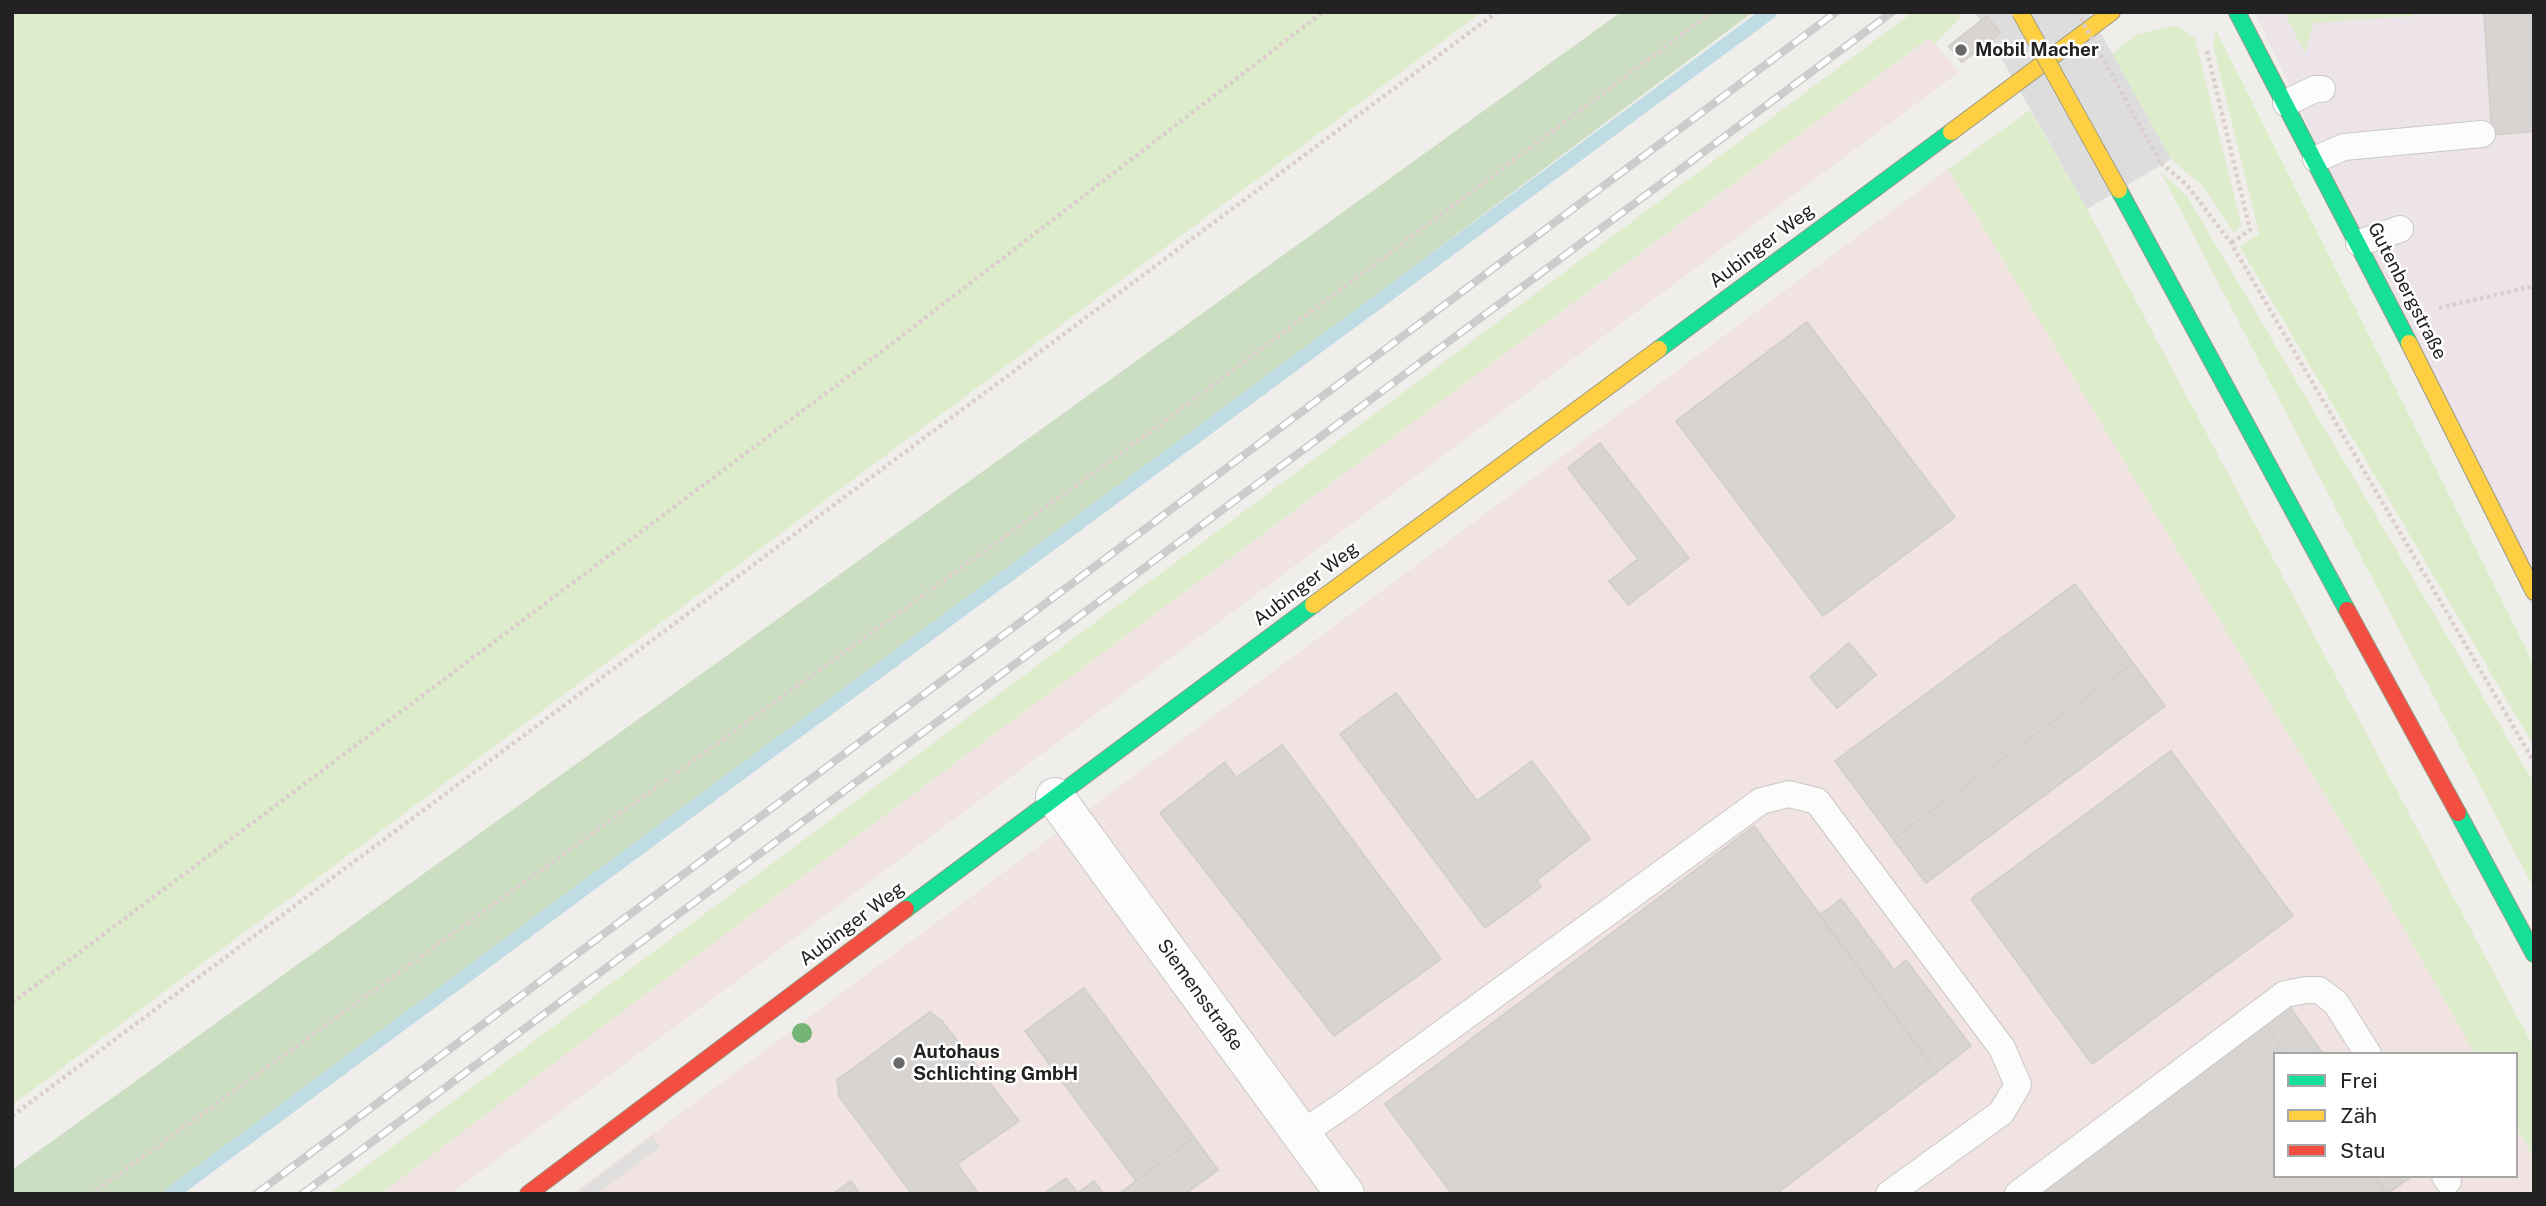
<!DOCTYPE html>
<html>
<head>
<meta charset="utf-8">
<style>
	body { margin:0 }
	#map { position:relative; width:2546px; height:1206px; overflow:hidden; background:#f0eeeb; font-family:"Public Sans",sans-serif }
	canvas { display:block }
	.frame { position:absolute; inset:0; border:14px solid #222; pointer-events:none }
	.legend { position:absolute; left:2273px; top:1052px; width:245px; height:126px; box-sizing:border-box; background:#fff; border:2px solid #a7a7a7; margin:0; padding:9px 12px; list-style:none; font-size:21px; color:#222 }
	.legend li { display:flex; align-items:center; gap:14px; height:35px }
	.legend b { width:35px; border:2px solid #a7a7a7 }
</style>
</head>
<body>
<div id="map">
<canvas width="2546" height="1206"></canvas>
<div class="frame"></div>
<ul class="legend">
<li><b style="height:9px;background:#16e098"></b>Frei</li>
<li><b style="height:9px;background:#ffcf43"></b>Zäh</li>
<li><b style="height:9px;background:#f24e42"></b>Stau</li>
</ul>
</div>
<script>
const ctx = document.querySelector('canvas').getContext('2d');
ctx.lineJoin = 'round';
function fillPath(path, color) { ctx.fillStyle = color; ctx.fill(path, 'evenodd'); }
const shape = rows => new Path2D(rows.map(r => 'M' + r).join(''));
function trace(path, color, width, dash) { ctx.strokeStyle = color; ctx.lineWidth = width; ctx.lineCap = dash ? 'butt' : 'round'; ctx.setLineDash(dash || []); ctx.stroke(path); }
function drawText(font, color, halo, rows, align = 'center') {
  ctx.font = font + ' "Public Sans",sans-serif'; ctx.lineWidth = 5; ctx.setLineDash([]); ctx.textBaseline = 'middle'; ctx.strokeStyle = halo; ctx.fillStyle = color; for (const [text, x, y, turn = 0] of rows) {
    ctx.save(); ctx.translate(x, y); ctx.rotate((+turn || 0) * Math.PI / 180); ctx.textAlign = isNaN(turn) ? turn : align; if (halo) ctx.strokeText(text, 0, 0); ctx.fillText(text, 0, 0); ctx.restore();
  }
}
fillPath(shape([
	[1930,38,1959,72,450,1194,380,1194,771,900],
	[1948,169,2381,888,2475,1054,2275,1054,2275,1176,2516,1176,2516,1127,2534,1158,2534,1194,572,1194]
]), '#f1e3e1');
fillPath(shape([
	[2255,12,2534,12,2534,611]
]), '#ede4e9');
fillPath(shape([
	[12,12,1482,12,12,1105],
	[1913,12,1957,12,1960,18,1935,44,1929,38,771,900,380,1194,329,1194],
	[2284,12,2413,12,2413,16,2313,23,2305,54],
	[2176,26,2195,38,2242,226,2234,233,2204,187,2171,159,2112,54,2138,34],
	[2216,30,2534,665,2534,746,2240,247,2259,234,2213,44],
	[2030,110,2087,209,2534,1048,2534,1158,2516,1127,2516,1054,2475,1054,2381,888,1948,169],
	[2160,171,2187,196,2534,783,2534,889]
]), '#ddeccb');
fillPath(shape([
	[1621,12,1753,12,177,1194,12,1194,12,1170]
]), '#cbdec1');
fillPath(shape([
	[652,1136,660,1147,597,1194,575,1194]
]), '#e0dfde');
fillPath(shape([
	[1975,12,2089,12,2171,159,2087,209]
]), '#dedddd');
trace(shape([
	[171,1194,1770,12]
]), '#bfdbe3', 14);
const building = shape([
	[2484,12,2534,12,2534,131,2492,135,2484,12],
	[1987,16,2000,33,1962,62,1949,46,1987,16],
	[1807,322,1955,517,1823,616,1676,421,1807,322],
	[1600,443,1689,558,1628,605,1609,581,1638,559,1568,468,1600,443],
	[2075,584,2133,663,1893,839,1835,761,2075,584],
	[1849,643,1876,675,1837,708,1810,677,1849,643],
	[2133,663,2165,706,1926,883,1893,839,2133,663],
	[1396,693,1477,801,1532,761,1590,839,1537,880,1541,887,1485,928,1340,734,1396,693],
	[1282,745,1441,959,1334,1036,1160,813,1225,762,1236,778,1282,745],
	[2171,751,2293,916,2092,1064,1971,899,2171,751],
	[1754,826,1937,1072,1776,1194,1452,1194,1385,1104,1754,826],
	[1841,899,1894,970,1906,960,1971,1046,1937,1072,1819,916,1841,899],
	[1084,988,1194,1137,1136,1181,1025,1031,1084,988],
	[2290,1007,2323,1054,2286,1054,2265,1024,2290,1007],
	[930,1012,942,1021,1019,1121,957,1164,979,1194,912,1194,839,1096,837,1080,930,1012],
	[2265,1024,2286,1054,2275,1054,2275,1176,2376,1176,2388,1194,2039,1194,2265,1024],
	[1194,1137,1218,1170,1185,1194,1119,1194,1194,1137],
	[2374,1176,2412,1176,2387,1194,2374,1176],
	[1066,1178,1078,1193,1044,1194,1066,1178],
	[851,1181,860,1194,833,1194,851,1181],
	[1094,1181,1104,1194,1077,1194,1078,1193,1094,1181]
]);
fillPath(building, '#d7d4d2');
trace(building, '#d3d0cc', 2);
const lane = shape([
	[2286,103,2315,89,2322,89],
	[2316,159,2344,147,2482,134],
	[2359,243,2400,229],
	[1301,1134,1345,1104,1761,801,1789,794,1817,801,2002,1048,2018,1085,2001,1113,1889,1194],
	[2445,1176,2448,1181],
	[2018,1194,2285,994,2306,990,2319,990,2336,1003,2368,1054]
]);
const street = shape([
	[1055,797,1345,1194]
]);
const fast = shape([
	[2237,12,2409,343],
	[2119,190,2347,610],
	[1659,349,1951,132],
	[2458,813,2534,954],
	[906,909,1313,605]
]);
const slow = shape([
	[1951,132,2112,12],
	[2409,343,2534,592],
	[1313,605,1659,349]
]);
const jam = shape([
	[2347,610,2458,813],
	[528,1194,906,909]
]);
trace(lane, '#c9c8c7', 28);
trace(street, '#c9c8c7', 40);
trace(fast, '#999a82', 18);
trace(slow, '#999a82', 18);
trace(jam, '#999a82', 18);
trace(shape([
	[2207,51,2250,230,2231,243],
	[2161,163,2187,185,2231,243,2534,762],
	[2439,308,2534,286],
	[12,1003,877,355,1323,12],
	[12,1116,1497,12],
	[91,1194,1146,435,1712,12]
]), '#dccecd', 4.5, [3.5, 3.5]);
trace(lane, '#fdfcfc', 26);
trace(street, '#fdfcfc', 38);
trace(fast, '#16e098', 16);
trace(slow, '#ffcf43', 16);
trace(jam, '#f24e42', 16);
const rail = shape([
	[256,1194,1836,12],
	[302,1194,1892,12]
]);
trace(rail, '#ccc', 8);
trace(rail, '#fff', 5, [16]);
const slowBridge = shape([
	[2020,12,2119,190]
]);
trace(slowBridge, '#999a82', 18, []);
trace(shape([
	[2077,12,2161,163]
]), '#dccecd', 4.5, [3.5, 3.5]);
trace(slowBridge, '#ffcf43', 16);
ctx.fillStyle = '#73b476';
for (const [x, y] of [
	[802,1033]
]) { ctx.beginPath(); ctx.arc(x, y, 10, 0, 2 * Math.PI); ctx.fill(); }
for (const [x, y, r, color] of [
	[1961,50,7,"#6a6968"],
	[899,1063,7,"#6a6968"]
]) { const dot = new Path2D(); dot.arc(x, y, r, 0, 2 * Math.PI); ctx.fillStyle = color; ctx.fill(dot); trace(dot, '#fff', 2.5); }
drawText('bold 19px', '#222', '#fff', [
	["Mobil Macher",1975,50],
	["Autohaus",913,1052],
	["Schlichting GmbH",913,1074]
], 'left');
drawText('19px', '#222', '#fff', [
	["Aubinger Weg",1762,246,-37],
	["Gutenbergstraße",2407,291,63],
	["Aubinger Weg",1306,584,-37],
	["Aubinger Weg",852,924,-37],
	["Siemensstraße",1200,995,54]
]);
</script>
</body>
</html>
